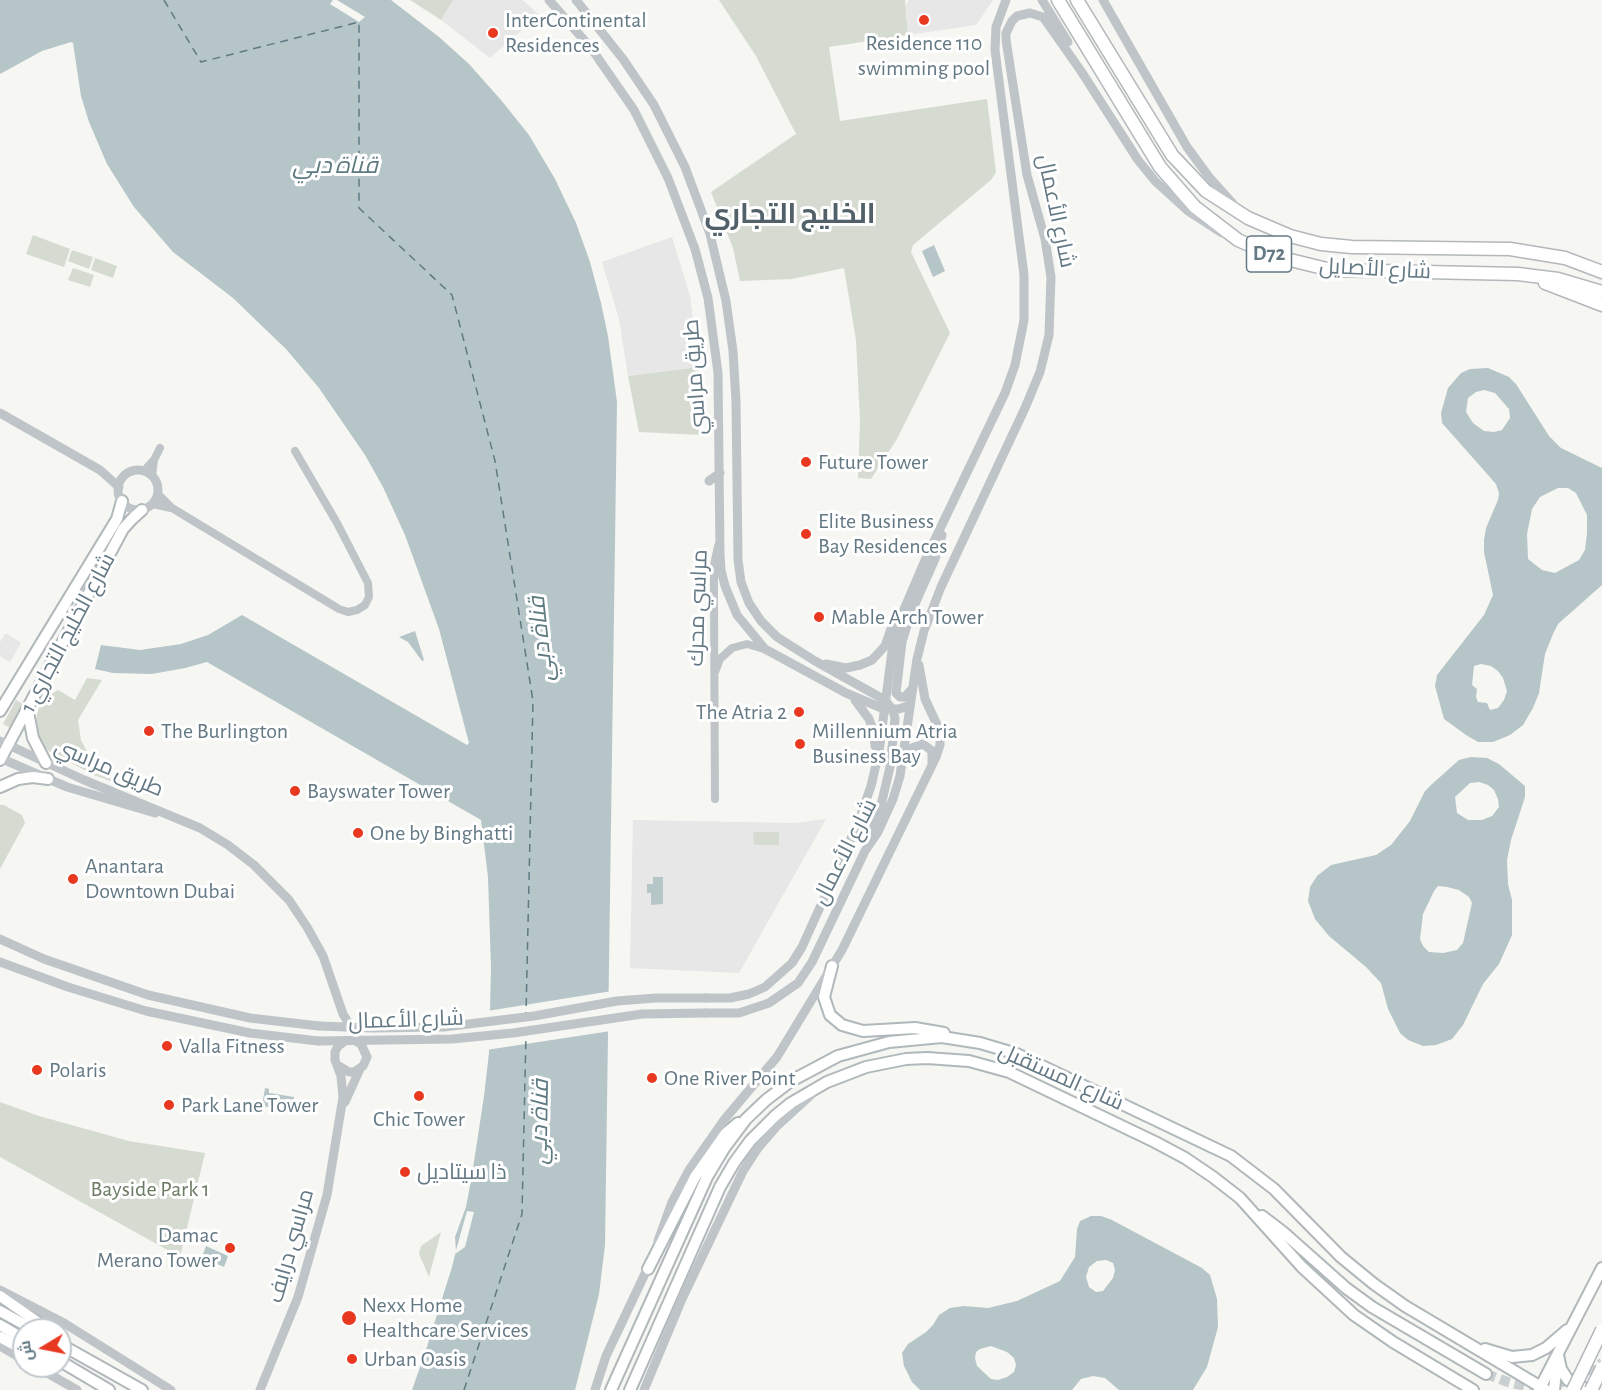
<!DOCTYPE html>
<html>
<head>
<meta charset="utf-8">
<style>
	body { margin:0 }
	#map { position:relative; width:1602px; height:1390px; overflow:hidden; background:#f6f6f2; font-family:"Alegreya Sans",Cairo,sans-serif }
	canvas { display:block }
	.north { position:absolute; left:12px; top:1318px; width:60px; height:60px; box-sizing:border-box; background:#fff; border:2px solid #c1c9ce; border-radius:50%; rotate:260deg; font-size:16px; font-weight:700; line-height:24px; text-align:center; color:#647984 }
	.north::after { content:''; display:block; margin:auto; width:21px; height:27px; background:#e83920; clip-path:polygon(50% 0,100% 100%,50% 72%,0 100%) }
</style>
</head>
<body>
<div id="map">
<canvas width="1602" height="1390"></canvas>
<div class="north">ش</div>
</div>
<script>
const ctx = document.querySelector('canvas').getContext('2d');
ctx.lineJoin = 'round';
function fillPath(path, color) { ctx.fillStyle = color; ctx.fill(path, 'evenodd'); }
const shape = rows => new Path2D(rows.map(r => 'M' + r).join(''));
function trace(path, color, width, dash) { ctx.strokeStyle = color; ctx.lineWidth = width; ctx.lineCap = dash ? 'butt' : 'round'; ctx.setLineDash(dash || []); ctx.stroke(path); }
function drawText(font, color, halo, rows, align = 'center') {
  ctx.font = font + ' "Alegreya Sans",Cairo,sans-serif'; ctx.lineWidth = 6; ctx.setLineDash([]); ctx.textBaseline = 'middle'; ctx.strokeStyle = halo; ctx.fillStyle = color; for (const [text, x, y, turn = 0] of rows) {
    ctx.save(); ctx.translate(x, y); ctx.rotate((+turn || 0) * Math.PI / 180); ctx.textAlign = isNaN(turn) ? turn : align; if (halo) ctx.strokeText(text, 0, 0); ctx.fillText(text, 0, 0); ctx.restore();
  }
}
fillPath(shape([
	[453,0,523,0,539,15,490,58,441,20],
	[909,0,993,0,976,25,908,35,906,5],
	[672,237,690,296,699,367,628,376,619,319,602,262],
	[6,633,21,643,10,662,0,656,0,642],
	[826,819,739,973,630,968,633,820,795,823]
]), '#e6e7e6');
fillPath(shape([
	[410,0,453,0,441,20],
	[719,0,905,0,908,35,829,47,840,121,987,99,996,172,991,180,913,245,911,252,950,333,897,439,871,479,858,478,860,421,856,340,844,268,792,279,740,281,733,248,711,192,796,134,756,56],
	[33,235,70,249,64,267,26,254],
	[72,250,93,257,89,269,68,261],
	[95,258,117,266,113,278,91,270],
	[73,268,94,275,90,287,68,280],
	[699,367,701,435,639,432,628,376],
	[87,678,102,680,78,720,81,740,97,771,160,794,158,799,94,775,50,752,40,742,35,727,38,710,43,699,58,690,75,700],
	[16,700,25,705,12,729,3,724],
	[0,805,4,805,22,815,25,823,0,869],
	[753,832,779,832,779,845,754,845],
	[0,1102,39,1116,129,1141,205,1153,180,1257,0,1157],
	[441,1232,429,1277,419,1254,421,1246]
]), '#d6dbd1');
fillPath(shape([
	[0,0,391,0,439,37,469,64,501,100,529,135,555,179,576,223,590,262,601,303,608,336,617,402,605,1245,599,1294,575,1390,412,1390,425,1353,452,1267,456,1251,455,1237,466,1207,472,1175,484,1096,489,1053,491,968,488,877,481,820,207,662,185,668,152,674,113,673,95,669,101,645,140,650,181,644,208,635,242,615,467,745,469,743,439,629,405,535,383,487,365,455,319,388,286,349,263,327,233,298,173,252,134,207,107,164,89,122,81,96,73,43,71,42,42,51,0,74],
	[934,245,945,271,933,277,922,251],
	[1488,368,1509,377,1516,384,1549,436,1561,448,1602,468,1602,585,1558,624,1553,634,1545,654,1539,693,1533,708,1523,725,1510,735,1493,742,1478,742,1466,735,1444,719,1435,686,1437,675,1484,615,1493,595,1484,552,1484,540,1486,528,1498,500,1499,493,1496,484,1442,423,1441,413,1448,388,1461,373,1470,369],
	[1484,390,1495,393,1509,409,1510,418,1502,430,1494,432,1484,431,1473,423,1466,412,1468,398,1476,392],
	[1558,488,1568,488,1576,493,1587,515,1587,533,1585,550,1579,560,1555,573,1542,570,1528,559,1527,534,1532,509,1540,497],
	[1481,664,1491,666,1498,671,1503,678,1507,691,1504,700,1498,708,1490,710,1487,703,1478,702,1476,697,1477,689,1472,685,1474,666],
	[415,631,424,660,422,661,408,642,399,637],
	[1471,757,1487,758,1499,764,1525,786,1525,797,1511,840,1507,860,1508,884,1512,900,1512,935,1499,964,1483,984,1463,1025,1452,1039,1436,1045,1423,1046,1408,1040,1400,1033,1388,1009,1381,983,1366,967,1329,936,1315,919,1308,901,1310,887,1317,876,1331,865,1376,855,1391,845,1410,821,1425,791,1432,784,1459,760],
	[1479,782,1488,785,1494,790,1498,799,1499,807,1492,816,1482,820,1468,820,1457,813,1455,797,1470,783],
	[1438,886,1447,887,1459,890,1469,897,1472,903,1463,943,1457,950,1443,953,1429,952,1423,946,1420,939,1423,914,1434,891],
	[653,877,663,877,663,904,651,905,651,893,647,893,647,884,653,884],
	[265,1088,269,1089,269,1093,294,1097,292,1111,262,1106],
	[1091,1216,1101,1216,1112,1220,1202,1268,1210,1275,1217,1299,1218,1327,1207,1367,1193,1390,1119,1390,1105,1378,1093,1376,1081,1379,1072,1390,920,1390,912,1382,904,1366,902,1353,908,1344,926,1332,933,1325,939,1315,950,1308,964,1306,988,1308,1017,1301,1060,1281,1075,1257,1077,1229,1080,1221],
	[1106,1260,1113,1263,1115,1270,1113,1278,1103,1291,1096,1292,1089,1287,1086,1277,1089,1267,1097,1261],
	[991,1346,1007,1352,1014,1358,1016,1365,1014,1372,1007,1377,998,1380,991,1379,977,1366,975,1358,976,1352,980,1349],
	[206,1246,228,1256,224,1267,202,1257]
]), '#b6c5c8');
fillPath(shape([
	[333,0,337,0,365,17,359,22,330,4],
	[612,991,611,1031,486,1050,487,1011],
	[467,1211,474,1212,465,1247,455,1254]
]), '#f6f6f2');
trace(shape([
	[164,0,201,62,359,22,359,208,452,295,495,461,533,701,526,1014],
	[464,1390,522,1214,526,1034]
]), '#5f7b81', 1.5, [8, 6]);
trace(shape([
	[1486,1374,1508,1382,1529,1387,1551,1385,1572,1379,1602,1363]
]), '#cad0d1', 10, [10, 5]);
const secondary = shape([
	[0,711,117,519,122,501],
	[28,712,33,738,46,763],
	[0,760,123,529,132,519,142,510],
	[0,787,18,779,33,777,48,779],
	[832,966,824,997,830,1015,842,1025,863,1031,915,1028,944,1033],
	[1262,1216,1283,1232,1346,1288,1372,1307,1486,1374],
	[648,1269,695,1177,726,1133,738,1123],
	[0,1296,49,1330],
	[0,1311,34,1330],
	[0,1325,24,1339],
	[0,1337,24,1350],
	[60,1344,142,1390],
	[1485,1349,1512,1357,1532,1355,1546,1348,1567,1330],
	[1558,1355,1561,1369,1568,1380,1580,1387,1592,1390],
	[60,1361,109,1390],
	[611,1390,707,1177,725,1147,746,1119,766,1100,791,1081,838,1056,889,1042,942,1037,980,1043,1017,1054,1231,1156,1274,1189,1341,1257,1374,1284,1405,1306,1546,1390],
	[630,1390,720,1187,734,1163,750,1141,775,1116,791,1103,827,1082,866,1067,906,1059,927,1058,969,1061,1009,1072,1155,1142,1185,1158,1213,1177,1240,1198,1302,1267,1354,1315,1393,1342,1473,1390],
	[1539,1390,1602,1268],
	[1554,1390,1557,1364]
]);
const primary = shape([
	[1058,0,1160,167,1195,207,1238,240,1274,256,1331,270,1518,274,1558,279,1602,292],
	[1077,0,1172,155,1206,191,1248,218,1290,236,1321,244,1352,247,1510,249,1565,258,1602,272],
	[1545,283,1602,305]
]);
trace(secondary, '#b1b8bb', 14);
trace(primary, '#b2b8bb', 15);
trace(shape([
	[144,471,153,461],
	[152,476,154,460,160,448],
	[158,494,172,508,339,609,348,612,357,610,365,605,369,597,368,583,337,523,295,451],
	[153,504,171,508],
	[715,672,720,659,732,648,747,644,764,649],
	[715,799,714,599,714,565,718,546]
]), '#bec4c7', 8);
trace(shape([
	[549,0,591,48,634,110,668,178,695,249,708,298,718,373,720,554,721,570,725,586,737,615,765,649,846,693,884,709,899,709,910,705],
	[576,0,623,59,654,105,685,167,710,234,726,301,733,351,736,401,738,560,741,582,749,603,761,621,777,637,815,661,885,700,893,710,895,719,890,767,882,801,871,835],
	[1042,0,1068,42],
	[1103,0,1187,147,1209,177,1235,206],
	[0,413,100,470,119,487],
	'118 490a20 20 0 1 1 40 0a20 20 0 1 1-40 0Z',
	[709,481,720,473],
	[826,664,846,668,860,665,872,660,885,646,892,626],
	[911,690,905,697,900,697,896,693,902,642,911,613,935,559,942,535],
	[855,700,869,719,874,732,875,746],
	[0,741,84,780,200,828,228,845,254,865,289,900,307,927,323,956,343,1014,361,1044],
	[0,758,67,787,155,813],
	[905,760,912,748,923,744,932,751,932,763],
	[0,939,44,959,148,995,250,1018,319,1026],
	[0,962,68,987,146,1011,250,1033,318,1041],
	[706,998,730,998,749,994,765,987,792,963,802,947,858,823,871,786,879,752,892,651,899,621,926,558,1005,393,1015,365,1024,320,1024,275,995,50,996,27,1006,0],
	[706,1013,739,1013,769,1003,798,983,812,962,865,851,878,832,893,799,900,776,917,659,924,631,941,587,1025,408,1040,372,1049,335,1051,277,1045,239,1027,175,1006,40,1006,33,1012,21,1017,16,1030,13,1043,17,1081,71,1138,160,1155,181,1188,211,1222,233],
	[345,1102,360,1069],
	[658,1241,672,1202,689,1170,724,1120,777,1057,842,950,936,757,940,745,940,731,925,699,919,665],
	[0,1290,64,1323,171,1390],
	[0,1346,24,1360],
	[35,1366,77,1390],
	[260,1390,298,1297,327,1195,343,1097,341,1076,335,1060,335,1052,338,1046,345,1041,354,1040,361,1044,367,1057,363,1066,354,1072,349,1072,339,1066],
	[595,1390,606,1356,650,1263],
	[644,1390,682,1299,743,1171,758,1148,776,1127,811,1095]
]), '#bec4c7', 9);
trace(secondary, '#fff', 10);
trace(primary, '#fff', 12);
const primaryBridge = shape([
	[1573,1390,1602,1330],
	[1591,1390,1602,1368]
]);
trace(primaryBridge, '#b2b8bb', 15, []);
trace(shape([
	[319,1026,373,1028,444,1027,534,1016,617,1001,656,998,706,998],
	[318,1041,452,1039,513,1033,642,1014,706,1013]
]), '#bec4c7', 9);
trace(primaryBridge, '#fff', 12);
for (const [x, y, r, color] of [
	[924,20,6,"#e83920"],
	[493,33,6,"#e83920"],
	[806,462,6,"#e83920"],
	[806,534,6,"#e83920"],
	[819,617,6,"#e83920"],
	[799,712,6,"#e83920"],
	[149,731,6,"#e83920"],
	[800,744,6,"#e83920"],
	[295,791,6,"#e83920"],
	[358,833,6,"#e83920"],
	[73,879,6,"#e83920"],
	[167,1046,6,"#e83920"],
	[37,1070,6,"#e83920"],
	[652,1078,6,"#e83920"],
	[419,1096,6,"#e83920"],
	[169,1105,6,"#e83920"],
	[405,1172,6,"#e83920"],
	[230,1248,6,"#e83920"],
	[349,1318,8,"#e83920"],
	[352,1359,6,"#e83920"]
]) { const dot = new Path2D(); dot.arc(x, y, r, 0, 2 * Math.PI); ctx.fillStyle = color; ctx.fill(dot); trace(dot, '#fff', 2); }
for (const [x, y, w] of [
	[1269,254,45]
]) { const box = new Path2D(); box.roundRect(x - w / 2, y - 18, w, 36, 4.5); ctx.fillStyle = '#fff'; ctx.fill(box); trace(box, '#647984', 1.5); }
drawText('bold 21px', '#647984', null, [
	["D72",1269,254]
]);
drawText('22px', '#647984', '#fff', [
	["InterContinental",505,20],
	["Residences",505,45],
	["Residence 110",924,43,"center"],
	["swimming pool",924,68,"center"],
	["Future Tower",818,462],
	["Elite Business",818,521],
	["Bay Residences",818,546],
	["Mable Arch Tower",831,617],
	["The Atria 2",787,712,"right"],
	["The Burlington",161,731],
	["Millennium Atria",812,731],
	["Business Bay",812,756],
	["Bayswater Tower",307,791],
	["One by Binghatti",370,833],
	["Anantara",85,866],
	["Downtown Dubai",85,891],
	["Valla Fitness",179,1046],
	["Polaris",49,1070],
	["One River Point",664,1078],
	["Park Lane Tower",181,1105],
	["Chic Tower",419,1119,"center"],
	["ذا سيتاديل",417,1172],
	["Damac",218,1235,"right"],
	["Merano Tower",218,1260,"right"],
	["Nexx Home",362,1305],
	["Healthcare Services",362,1330],
	["Urban Oasis",364,1359]
], 'left');
drawText('22px', '#647984', '#fff', [
	["شارع الأعمال",1056,211,78],
	["شارع الأصايل",1375,269,3],
	["طريق مراسي",695,377,-94],
	["مراسي محرك",698,608,-88],
	["شارع الخليج التجاري 1",68,633,-62],
	["طريق مراسي",109,768,23],
	["شارع الأعمال",845,852,-63],
	["شارع الأعمال",406,1020,-2],
	["شارع المستقبل",1061,1077,24],
	["مراسي درايف",291,1246,-74]
]);
drawText('22px', '#6a7b63', '#fff', [
	["Bayside Park 1",150,1189]
]);
drawText('italic 24px', '#5f7b81', '#fff', [
	["قناة دبي",335,166],
	["قناة دبي",541,639,-96],
	["قناة دبي",540,1122,-89]
]);
drawText('bold 28px', '#526169', '#fff', [
	["الخليج التجاري",790,215]
]);
</script>
</body>
</html>
